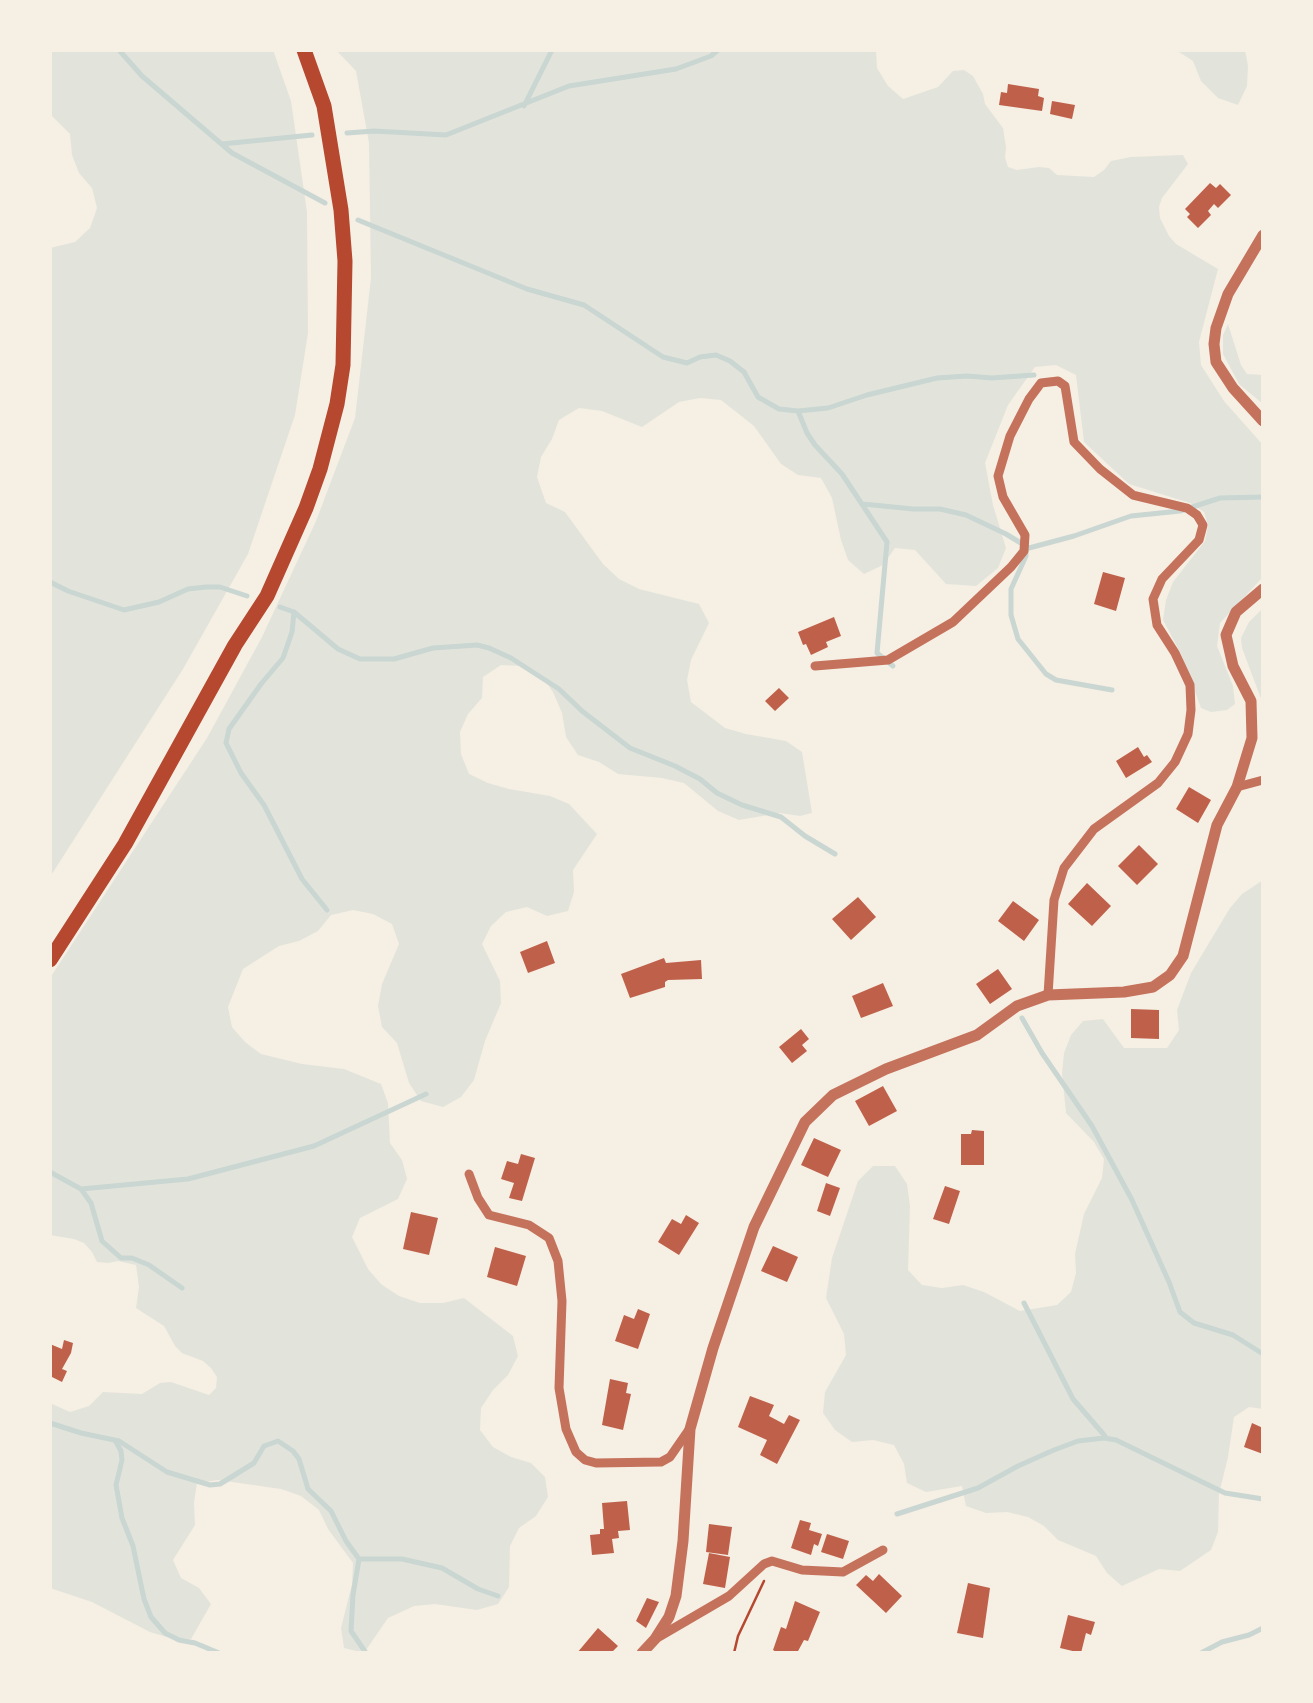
<!DOCTYPE html>
<html>
<head>
<meta charset="utf-8">
<style>
	body { margin:0 }
	#map { position:relative; width:1313px; height:1703px; overflow:hidden; background:#f6efe4; font-family:Jost,sans-serif }
	canvas { display:block }
	.frame { position:absolute; inset:0; border:52px solid #f6efe4; pointer-events:none }
</style>
</head>
<body>
<div id="map">
<canvas width="1313" height="1703"></canvas>
<div class="frame"></div>
</div>
<script>
const ctx = document.querySelector('canvas').getContext('2d');
ctx.lineJoin = 'round';
function fillPath(path, color) { ctx.fillStyle = color; ctx.fill(path, 'evenodd'); }
const shape = rows => new Path2D(rows.map(r => 'M' + r).join(''));
function trace(path, color, width, dash) { ctx.strokeStyle = color; ctx.lineWidth = width; ctx.lineCap = dash ? 'butt' : 'round'; ctx.setLineDash(dash || []); ctx.stroke(path); }
fillPath(shape([
	[50,50,273,50,291,101,307,212,308,333,295,415,248,554,183,669,50,877,50,248,75,242,90,228,97,208,92,188,79,173,72,155,70,134,50,114],
	[336,50,876,50,877,68,888,86,903,99,938,87,953,71,964,70,973,76,983,94,985,104,1003,128,1006,147,1005,157,1008,167,1017,170,1039,167,1049,168,1057,175,1094,177,1104,170,1111,161,1131,157,1183,155,1188,164,1162,198,1159,207,1160,218,1169,236,1176,244,1218,269,1199,342,1201,365,1224,401,1263,445,1263,577,1220,623,1217,646,1233,686,1235,704,1227,710,1211,712,1201,708,1181,654,1163,620,1166,600,1173,582,1205,541,1208,525,1204,512,1190,503,1129,484,1084,442,1076,375,1056,365,1035,367,1008,405,985,463,993,505,1006,548,998,568,976,586,946,584,915,550,895,548,883,565,864,574,848,560,841,540,832,498,821,478,798,475,781,464,754,426,721,400,700,398,679,402,642,427,602,411,579,408,559,420,552,439,541,457,537,477,546,503,565,512,603,564,619,579,639,589,699,604,709,623,691,660,687,680,691,702,725,728,746,734,786,741,802,752,812,813,800,816,780,813,739,820,718,811,684,783,662,778,618,774,599,762,578,755,566,737,562,713,553,692,541,675,522,666,501,665,483,677,482,698,468,714,460,732,461,754,469,774,488,783,509,789,550,796,569,804,597,834,573,870,574,892,568,911,547,916,527,907,506,912,491,926,482,944,500,981,501,1003,485,1041,474,1080,461,1097,443,1107,421,1101,409,1083,397,1043,382,1027,378,1006,382,984,399,944,392,924,373,914,353,910,331,915,318,931,299,941,279,946,243,969,228,1007,232,1027,245,1042,261,1054,302,1064,344,1069,381,1084,388,1103,390,1143,402,1160,407,1179,398,1199,360,1218,352,1237,368,1269,381,1284,399,1296,420,1303,443,1303,464,1298,513,1336,518,1356,508,1375,493,1390,481,1408,480,1430,493,1447,511,1457,531,1463,545,1477,548,1497,536,1516,519,1528,510,1546,509,1587,498,1604,477,1610,435,1604,414,1606,388,1618,364,1653,344,1648,341,1628,352,1584,353,1563,328,1529,319,1510,301,1496,281,1489,218,1480,197,1483,194,1503,195,1525,173,1560,181,1578,199,1588,211,1604,191,1639,170,1638,150,1632,92,1602,50,1588,50,1403,70,1412,89,1406,103,1392,142,1394,160,1383,171,1382,209,1395,216,1388,217,1377,211,1368,203,1361,182,1353,175,1346,164,1326,136,1308,139,1287,136,1265,118,1261,108,1263,97,1262,92,1252,84,1243,74,1239,50,1235,50,978,207,738,262,637,316,521,355,418,371,278,369,143,356,71],
	[1176,50,1245,50,1248,66,1247,86,1238,105,1218,98,1201,81,1193,61],
	[1228,324,1241,365,1247,374,1263,375,1263,404,1239,384,1223,354,1223,335],
	[1263,608,1263,704,1242,648,1241,638,1249,622],
	[1263,880,1263,1409,1249,1407,1234,1417,1228,1457,1219,1494,1218,1532,1211,1550,1180,1571,1159,1569,1122,1586,1107,1573,1096,1556,1058,1540,1044,1526,1028,1517,1007,1512,986,1513,966,1506,962,1486,926,1492,907,1483,904,1464,894,1445,873,1440,852,1442,835,1430,823,1413,825,1392,846,1355,844,1334,826,1298,832,1258,858,1181,873,1166,895,1166,907,1184,910,1206,908,1270,922,1285,942,1288,963,1285,984,1292,1020,1311,1057,1305,1071,1292,1076,1273,1075,1254,1084,1214,1102,1178,1104,1159,1094,1142,1066,1113,1062,1073,1064,1053,1071,1035,1083,1021,1103,1019,1124,1048,1167,1048,1179,1030,1177,1010,1191,973,1230,908,1242,894]
]), '#e2e4dc');
trace(shape([
	[119,50,142,76,232,153,325,203],
	[524,106,552,50],
	[347,133,374,131,446,135,569,86,676,69,711,56,718,50],
	[222,144,312,135],
	[358,220,527,289,584,305,663,357,687,363,700,357,716,355,730,361,744,372,758,397,779,409,798,411,828,408,867,395,937,378,967,376,992,378,1034,375],
	[798,411,807,433,815,445,842,474,887,542,877,653,893,666],
	[863,504,913,509,940,509,966,515,1006,534,1029,548,1074,536,1131,516,1180,511,1220,498,1263,497],
	[1026,550,1026,556,1011,589,1011,615,1018,639,1046,674,1056,680,1112,690],
	[50,582,68,591,124,610,159,602,188,589,206,587,220,587,247,596],
	[280,607,294,612,338,649,360,659,394,659,433,648,477,645,489,648,511,658,559,689,582,711,630,748,675,766,700,779,717,793,742,805,781,817,805,836,835,854],
	[294,612,292,632,283,658,261,684,229,729,226,743,241,773,264,805,302,879,327,910],
	[1022,1018,1042,1053,1092,1126,1132,1200,1169,1282,1180,1312,1194,1323,1233,1335,1263,1354],
	[50,1172,81,1189,188,1179,314,1146,426,1094],
	[81,1189,91,1203,102,1241,121,1258,132,1258,149,1265,182,1288],
	[1024,1303,1073,1399,1105,1436],
	[50,1423,81,1433,119,1441,167,1472,210,1485,220,1484,254,1463,264,1446,278,1441,293,1451,299,1459,308,1489,331,1511,346,1541,359,1559,353,1595,351,1631,366,1653],
	[116,1442,121,1451,122,1460,116,1485,122,1518,133,1546,144,1599,151,1617,165,1633,179,1640,195,1643,219,1653],
	[897,1514,978,1488,1018,1466,1054,1450,1078,1441,1104,1438,1116,1440,1225,1493,1263,1499],
	[359,1559,402,1559,442,1568,478,1589,498,1596],
	[1201,1653,1222,1642,1249,1635,1263,1628]
]), '#c9d6d2', 5);
fillPath(shape([
	[1008,84,1039,89,1038,96,1044,98,1042,111,999,105,1001,92,1007,93],
	[1052,101,1075,105,1072,119,1050,114],
	[1210,183,1216,188,1220,184,1231,195,1218,208,1214,204,1208,211,1211,215,1198,228,1187,217,1190,214,1185,209],
	[1103,572,1125,578,1116,611,1094,604],
	[834,617,841,636,826,642,828,647,811,655,806,644,803,645,798,632],
	[779,688,789,698,775,711,765,701],
	[1138,747,1144,757,1147,755,1152,762,1126,778,1116,761],
	[1189,787,1211,800,1198,823,1176,809],
	[1139,845,1158,864,1137,885,1118,866],
	[1087,883,1111,906,1092,926,1068,904],
	[858,897,876,917,851,940,832,919],
	[1013,901,1039,920,1024,941,998,921],
	[547,941,555,963,528,973,520,952],
	[664,958,666,963,701,960,702,979,668,980,665,982,665,987,630,998,621,974],
	[998,969,1012,989,990,1004,976,984],
	[883,983,893,1006,861,1018,852,996],
	[1131,1009,1159,1010,1159,1039,1131,1038],
	[801,1029,809,1039,802,1045,807,1051,792,1063,779,1047],
	[883,1086,897,1111,869,1126,855,1101],
	[972,1130,984,1131,984,1165,961,1165,961,1134,971,1134],
	[814,1138,841,1150,828,1177,801,1165],
	[521,1154,535,1158,522,1201,509,1198,514,1183,501,1179,507,1161,518,1164],
	[826,1183,840,1188,830,1216,817,1211],
	[945,1186,960,1191,949,1224,933,1219],
	[411,1212,438,1218,429,1255,403,1249],
	[686,1215,699,1223,679,1255,658,1242,672,1219,681,1224],
	[773,1246,798,1257,787,1282,761,1271],
	[495,1247,526,1256,517,1286,487,1277],
	[638,1309,650,1314,638,1349,615,1341,624,1315,634,1319],
	[64,1340,73,1343,71,1353,62,1369,67,1371,62,1382,50,1376,50,1344,62,1349],
	[610,1379,628,1383,626,1393,631,1394,623,1430,602,1425],
	[750,1396,774,1405,769,1416,784,1424,789,1415,800,1420,777,1464,760,1455,767,1440,738,1427],
	[1252,1423,1263,1428,1263,1454,1244,1447],
	[627,1501,630,1530,618,1531,619,1538,612,1539,614,1553,592,1555,590,1535,600,1534,600,1529,604,1529,602,1503],
	[800,1520,811,1523,809,1530,822,1534,818,1546,814,1544,811,1555,791,1548],
	[709,1524,732,1527,728,1555,706,1552],
	[827,1534,849,1541,843,1559,821,1552],
	[709,1553,730,1557,725,1588,703,1584],
	[879,1574,902,1596,886,1613,856,1585,866,1575,873,1581],
	[968,1583,990,1588,983,1638,957,1633],
	[647,1598,659,1602,646,1628,636,1621],
	[795,1601,820,1612,808,1641,804,1640,797,1653,778,1653,773,1650,781,1627,786,1629],
	[1068,1615,1095,1622,1091,1635,1086,1633,1081,1653,1060,1648],
	[598,1628,618,1646,611,1653,577,1653]
]), '#bf614a');
trace(shape([
	[734,1653,738,1636,764,1581]
]), '#b5482f', 2.5);
trace(shape([
	[815,666,888,660,953,622,1011,567,1024,551,1025,535,1003,497,998,476,1010,436,1029,399,1041,383,1058,381,1065,386,1074,442,1100,469,1133,495,1187,508,1197,515,1203,525,1199,540,1162,579,1153,599,1157,625,1175,653,1190,685,1191,710,1188,734,1175,762,1158,783,1094,829,1064,868,1054,900,1048,995],
	[1237,787,1263,780],
	[469,1174,478,1198,489,1215,529,1225,549,1238,558,1261,562,1301,559,1388,566,1429,576,1452,585,1460,596,1463,661,1462,670,1457,688,1431],
	[657,1638,729,1596,764,1564,772,1561,802,1570,843,1572,883,1550]
]), '#c5725c', 9);
trace(shape([
	[1263,235,1228,294,1216,328,1214,344,1216,362,1233,388,1263,421],
	[642,1653,655,1639,669,1617,676,1596,683,1541,690,1429,713,1348,754,1227,805,1122,833,1095,886,1069,977,1035,1017,1006,1048,995,1124,992,1153,987,1170,975,1183,956,1217,825,1237,787,1252,738,1251,701,1233,666,1226,635,1236,612,1263,589]
]), '#c5725c', 11);
trace(shape([
	[50,960,125,844,235,645,267,596,306,508,320,469,337,404,343,365,345,261,341,210,324,106,304,50]
]), '#b5482f', 15);
</script>
</body>
</html>
